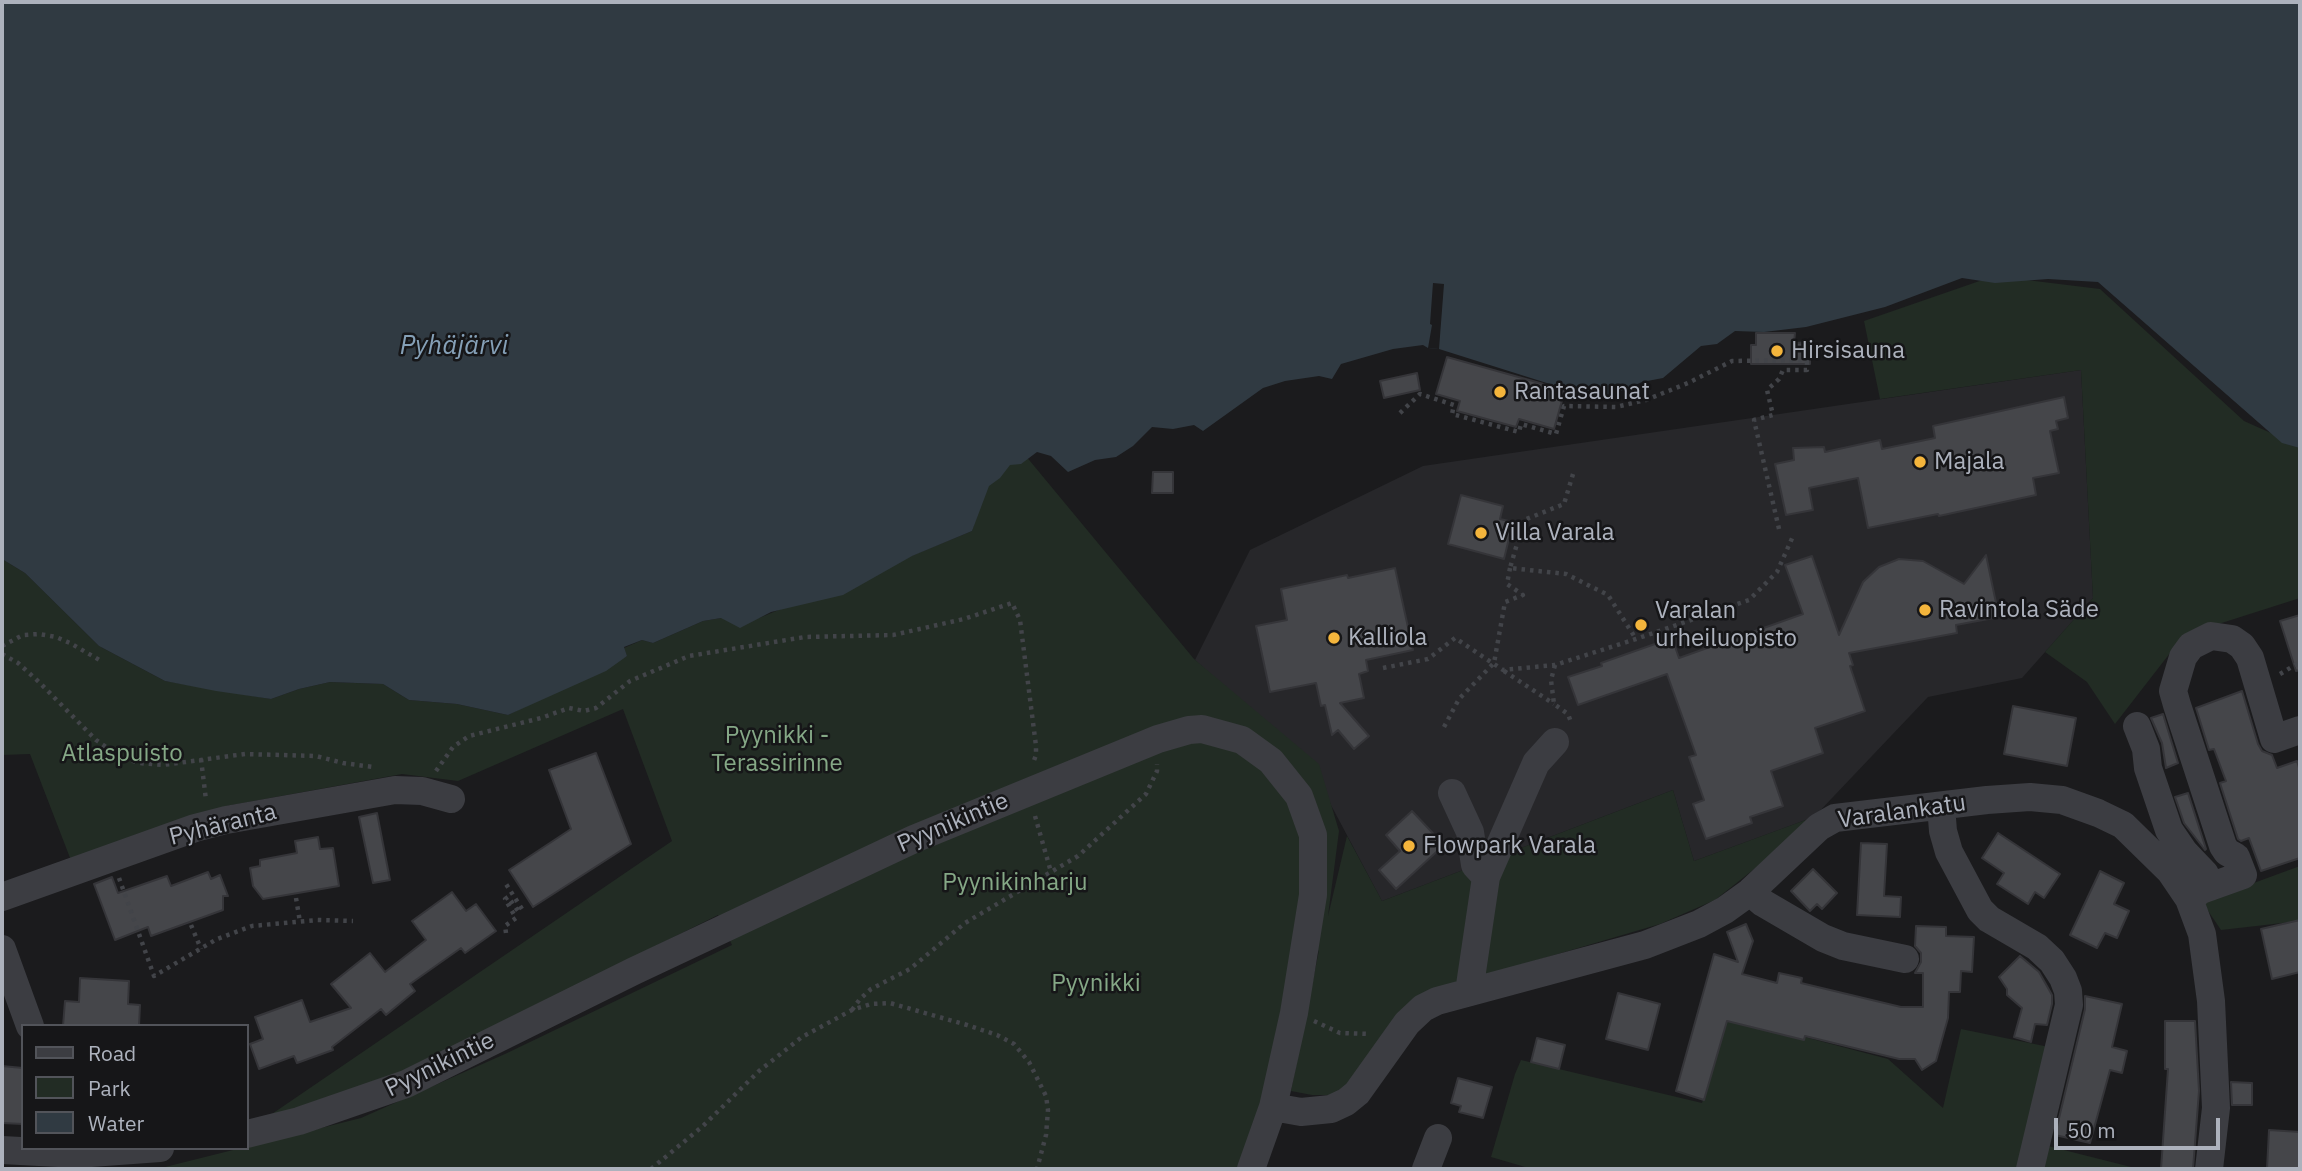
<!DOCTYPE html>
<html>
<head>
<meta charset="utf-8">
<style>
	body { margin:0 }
	#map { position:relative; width:2302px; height:1171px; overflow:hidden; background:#1b1b1d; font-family:"IBM Plex Sans",sans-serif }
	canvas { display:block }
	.frame { position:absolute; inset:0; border:4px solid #adb2bd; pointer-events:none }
	.legend { position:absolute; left:21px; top:1024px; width:228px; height:126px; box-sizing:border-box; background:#161618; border:2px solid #52545a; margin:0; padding:9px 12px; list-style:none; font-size:21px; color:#adb2bd }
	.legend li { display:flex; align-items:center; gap:14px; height:35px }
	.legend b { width:35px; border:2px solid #52545a }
	.scale { position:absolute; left:2054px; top:1118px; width:166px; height:32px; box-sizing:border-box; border:4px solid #adb2bd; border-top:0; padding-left:9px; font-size:21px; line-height:24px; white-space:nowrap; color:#adb2bd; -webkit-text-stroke:5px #161618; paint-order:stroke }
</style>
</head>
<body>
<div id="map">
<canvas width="2302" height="1171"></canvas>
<div class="frame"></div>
<ul class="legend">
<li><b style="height:9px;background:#3c3d42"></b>Road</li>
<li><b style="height:19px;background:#222c24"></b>Park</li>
<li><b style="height:19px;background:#303a42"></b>Water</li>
</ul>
<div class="scale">50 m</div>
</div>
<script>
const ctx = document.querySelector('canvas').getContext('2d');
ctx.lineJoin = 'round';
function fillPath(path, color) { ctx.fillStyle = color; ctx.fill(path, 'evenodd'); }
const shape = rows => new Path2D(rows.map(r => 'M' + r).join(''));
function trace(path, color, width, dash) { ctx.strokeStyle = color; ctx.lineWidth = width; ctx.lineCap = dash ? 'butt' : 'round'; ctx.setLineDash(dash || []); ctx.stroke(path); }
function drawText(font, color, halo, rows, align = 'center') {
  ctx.font = font + ' "IBM Plex Sans",sans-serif'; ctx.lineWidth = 5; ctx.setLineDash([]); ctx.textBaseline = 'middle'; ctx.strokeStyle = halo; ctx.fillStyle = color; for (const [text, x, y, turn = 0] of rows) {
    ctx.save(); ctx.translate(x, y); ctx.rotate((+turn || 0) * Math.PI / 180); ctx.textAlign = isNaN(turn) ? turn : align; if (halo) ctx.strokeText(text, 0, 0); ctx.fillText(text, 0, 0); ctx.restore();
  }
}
fillPath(shape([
	[2081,370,2093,598,2022,678,1928,697,1814,817,1694,861,1673,790,1382,901,1307,760,1195,660,1250,550,1423,466]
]), '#27272a');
fillPath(shape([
	[1994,276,2100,289,2244,421,2300,446,2300,598,2184,635,2115,724,2087,682,2045,652,2093,598,2081,370,1880,399,1864,321],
	[1025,455,1194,659,1319,764,1339,831,1328,916,1347,836,1382,901,1673,790,1694,861,1811,818,1758,866,1715,900,1660,924,1449,986,1352,1083,1332,1095,1312,1095,1291,1091,1319,950,1272,1054,1263,1103,1240,1169,157,1169,361,1118,505,1054,732,945,718,915,403,1072,266,1118,672,841,623,709,458,781,402,774,226,806,72,863,30,754,2,755,2,559,25,573,99,646,165,681,271,699,299,689,330,682,383,684,409,700,457,704,508,715,627,656,624,648,642,640,653,643,703,621,721,618,759,618,972,531,989,474],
	[2300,866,2300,921,2221,930,2202,902],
	[1730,1012,1744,1021,1888,1059,1943,1108,1961,1029,2049,1047,2020,1169,1532,1169,1491,1157,1515,1074,1521,1060,1702,1103],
	[2048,1146,2139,1169,2042,1169]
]), '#222c24');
fillPath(shape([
	[2,2,2300,2,2300,448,2282,443,2098,282,2048,279,1995,283,1962,278,1885,307,1806,327,1764,332,1735,331,1717,344,1701,346,1663,378,1642,382,1612,395,1553,385,1439,349,1428,348,1423,345,1393,349,1341,364,1332,379,1319,376,1285,381,1263,388,1203,431,1194,425,1173,429,1152,427,1133,446,1116,457,1095,460,1068,472,1051,456,1037,452,1021,464,1010,465,1000,478,989,486,972,531,912,556,843,595,771,612,740,628,721,618,703,621,653,643,642,640,624,647,627,656,606,671,508,715,457,704,409,700,383,684,330,682,299,689,271,699,216,691,165,681,99,646,25,573,2,559]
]), '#303a42');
fillPath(shape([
	[1433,283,1444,284,1439,349,1428,348,1432,325,1430,324]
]), '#1b1b1d');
const building = shape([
	[1756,333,1795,333,1794,343,1810,342,1810,364,1751,364,1751,345,1756,345,1756,333],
	[1447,357,1565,390,1554,429,1519,419,1516,427,1457,411,1460,401,1436,394,1447,357],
	[1417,373,1420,390,1384,398,1380,381,1417,373],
	[2064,397,2068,418,2056,421,2058,429,2050,431,2059,473,2033,478,2036,495,1939,516,1938,514,1868,528,1858,478,1809,488,1813,510,1786,515,1775,464,1794,460,1793,448,1824,447,1825,452,1880,440,1882,449,1935,438,1933,426,2064,397],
	[1153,472,1173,472,1173,493,1152,493,1153,472],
	[1461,495,1503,506,1500,519,1513,522,1504,559,1448,544,1461,495],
	[1986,555,1999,617,1956,625,1957,633,1849,653,1853,665,1850,666,1865,711,1815,728,1823,753,1771,771,1783,806,1750,817,1752,823,1706,839,1693,804,1704,800,1689,757,1696,755,1667,674,1578,705,1568,677,1602,666,1601,663,1672,638,1679,658,1803,614,1785,565,1812,556,1839,635,1863,582,1879,567,1899,559,1923,561,1964,584,1986,555],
	[1395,568,1413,650,1366,660,1368,671,1359,674,1364,698,1340,703,1369,736,1354,749,1338,730,1332,735,1325,705,1321,706,1316,683,1270,692,1256,626,1287,620,1281,589,1347,575,1348,578,1395,568],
	[2300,615,2300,670,2296,671,2280,621,2300,615],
	[2242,691,2258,744,2262,751,2272,755,2277,768,2297,761,2300,771,2300,858,2261,871,2249,838,2241,841,2238,839,2220,783,2226,781,2214,749,2209,750,2196,708,2242,691],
	[2013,706,2076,718,2067,766,2004,754,2013,706],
	[2163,714,2178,763,2166,768,2162,743,2151,718,2163,714],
	[596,753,631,844,533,907,509,870,571,829,549,770,596,753],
	[2188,793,2206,849,2205,850,2184,823,2175,797,2188,793],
	[1412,811,1444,845,1396,889,1379,870,1400,851,1386,835,1412,811],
	[377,813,390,880,373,883,359,817,377,813],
	[1998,833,2060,874,2044,898,2035,892,2028,904,1997,884,2004,873,1982,858,1998,833],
	[318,837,320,849,333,848,339,886,263,899,253,886,250,868,260,866,260,860,297,853,295,841,318,837],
	[1861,843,1887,844,1884,896,1901,897,1900,917,1857,915,1861,843],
	[1813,869,1837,893,1822,909,1817,904,1810,911,1791,891,1813,869],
	[2100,871,2124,883,2114,904,2129,911,2117,938,2105,933,2097,948,2070,935,2100,871],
	[208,872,211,879,220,875,228,896,223,896,223,910,151,936,148,927,115,940,94,884,112,877,118,893,167,876,171,886,208,872],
	[452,892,466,911,476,904,496,931,465,953,461,948,410,984,415,991,386,1015,381,1009,332,1047,333,1050,297,1063,294,1056,259,1069,250,1044,263,1039,255,1017,302,1000,310,1022,351,1008,331,984,370,953,385,972,426,940,412,921,452,892],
	[2300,920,2300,972,2272,979,2261,929,2300,920],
	[1746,924,1753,941,1742,974,1777,983,1779,973,1802,978,1801,983,1901,1007,1923,1007,1923,973,1915,973,1921,962,1921,953,1915,946,1916,926,1946,927,1946,936,1974,937,1972,972,1961,971,1960,992,1949,992,1948,1018,1936,1061,1922,1070,1915,1059,1899,1059,1805,1036,1804,1040,1727,1021,1704,1100,1676,1091,1714,954,1738,962,1727,932,1746,924],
	[2020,956,2039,972,2052,995,2052,1004,2047,1025,2035,1024,2031,1042,2014,1037,2022,1008,2007,995,2007,989,1999,977,2020,956],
	[80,978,129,981,128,1004,140,1005,139,1026,63,1026,65,1001,79,1002,80,978],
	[1618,993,1660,1004,1648,1050,1606,1039,1618,993],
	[2085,996,2122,1004,2112,1047,2127,1051,2122,1073,2110,1070,2090,1143,2055,1135,2085,1009,2085,996],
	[2165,1021,2195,1021,2199,1091,2193,1169,2161,1169,2168,1069,2165,1069,2165,1021],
	[1537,1038,1565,1045,1559,1069,1531,1062,1537,1038],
	[2,1066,23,1068,23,1124,2,1123,2,1066],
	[1458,1078,1492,1087,1483,1118,1459,1112,1461,1106,1451,1103,1458,1078],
	[2231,1082,2252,1083,2252,1105,2232,1105,2231,1082],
	[2269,1130,2300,1132,2300,1169,2267,1169,2269,1130]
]);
fillPath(building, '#45464a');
trace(building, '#353539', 2);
trace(shape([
	[1400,413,1420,394,1454,405,1452,414,1519,432,1521,424,1556,434,1564,406,1616,407,1646,400,1688,383,1732,361,1807,360,1807,340],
	[1573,474,1564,504,1524,520,1510,568,1566,574,1608,595,1636,639],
	[1779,529,1754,420,1773,415,1767,390,1779,379,1783,370,1807,370,1807,360],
	[2,646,23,635,39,634,56,637,70,643,103,662],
	[2,654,18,663,39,682,96,740,119,756,139,763,163,765,245,754,316,756,343,763,373,767],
	[1555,665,1551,680,1554,704,1568,714,1571,722],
	[1383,668,1428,659,1455,638,1503,670,1555,665,1636,639,1749,600,1777,572,1794,534],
	[1504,671,1554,704],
	[2280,674,2300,662],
	[1444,727,1459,699,1494,663,1505,602,1523,595,1507,584,1510,568],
	[201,759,206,800],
	[436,771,453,747,469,736,541,718,569,708,584,711,596,708,630,681,689,656,805,637,893,635,964,619,1012,603,1020,620,1036,746,1036,755,1033,763],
	[1035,816,1051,872],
	[119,878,154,976,217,939,252,926,317,920,353,921],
	[296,898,300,922],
	[191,925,201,949],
	[506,933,505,926,516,918,505,899,508,897,518,911,522,909,506,884],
	[852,1010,860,999,871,989,910,969,965,923,1078,856,1146,794,1157,771,1157,764],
	[1314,1021,1340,1033,1370,1034],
	[651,1169,703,1126,759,1071,802,1037,852,1010,871,1004,890,1003,967,1025,997,1035,1014,1044,1029,1062,1046,1096,1048,1110,1046,1135,1037,1169]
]), '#424449', 4.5, [3.5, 5]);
trace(shape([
	[2137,726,2146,749,2148,768,2169,830,2184,852,2205,874,2210,887],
	[1452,793,1470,832,1475,865,1486,877],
	[1941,806,1943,831,1949,852,1980,910,1989,919,2037,947,2052,961,2063,978,2068,991,2069,1005,2030,1169],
	[1750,892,1763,903,1823,938,1843,946,1905,959],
	[2,897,195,828,226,820,395,790,422,791,451,799],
	[2189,899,2201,890,2243,875,2236,857,2227,852,2223,846,2177,705,2173,691,2183,657,2191,646,2211,636,2232,639,2242,646,2250,658,2274,739,2300,730],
	[2,949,30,1026],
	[1469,992,1486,877,1536,763,1555,742],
	[1273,1107,1301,1112,1331,1109,1346,1102,1357,1093,1407,1023,1423,1008,1437,1001,1645,945,1699,924,1725,910,1750,892,1819,827,1835,818,1987,800,2030,797,2062,800,2098,813,2123,825,2170,871,2189,899,2202,934,2211,1001,2216,1108,2209,1169],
	[247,1134,299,1121,406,1084,634,971,914,839,1158,739,1189,730,1202,729,1242,740,1271,761,1299,796,1313,835,1313,895,1294,1013,1273,1107,1251,1169],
	[2,1150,77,1154,160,1148],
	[1426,1169,1438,1138]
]), '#3c3d42', 28);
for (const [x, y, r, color] of [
	[1777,351,7,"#f4b53c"],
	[1500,392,7,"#f4b53c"],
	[1920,462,7,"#f4b53c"],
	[1481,533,7,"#f4b53c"],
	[1925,610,7,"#f4b53c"],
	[1641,625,7,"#f4b53c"],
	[1334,638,7,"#f4b53c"],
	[1409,846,7,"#f4b53c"]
]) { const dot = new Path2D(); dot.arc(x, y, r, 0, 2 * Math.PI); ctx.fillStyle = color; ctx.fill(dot); trace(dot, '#161618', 2.5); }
drawText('24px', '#adb2bd', '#161618', [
	["Hirsisauna",1791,351],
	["Rantasaunat",1514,392],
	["Majala",1934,462],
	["Villa Varala",1495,533],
	["Ravintola Säde",1939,610],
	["Varalan",1655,611],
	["urheiluopisto",1655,639],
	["Kalliola",1348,638],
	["Flowpark Varala",1423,846]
], 'left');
drawText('24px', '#85a886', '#161618', [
	["Pyynikki -",777,736],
	["Terassirinne",777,764],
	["Atlaspuisto",122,754],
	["Pyynikinharju",1015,883],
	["Pyynikki",1096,984]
]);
drawText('24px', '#adb2bd', '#161618', [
	["Varalankatu",1902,812,-8],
	["Pyynikintie",953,823,-23],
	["Pyhäranta",223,825,-14],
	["Pyynikintie",440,1065,-26]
]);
drawText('italic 26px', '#85a0b7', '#161618', [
	["Pyhäjärvi",454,346]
]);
</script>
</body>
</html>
